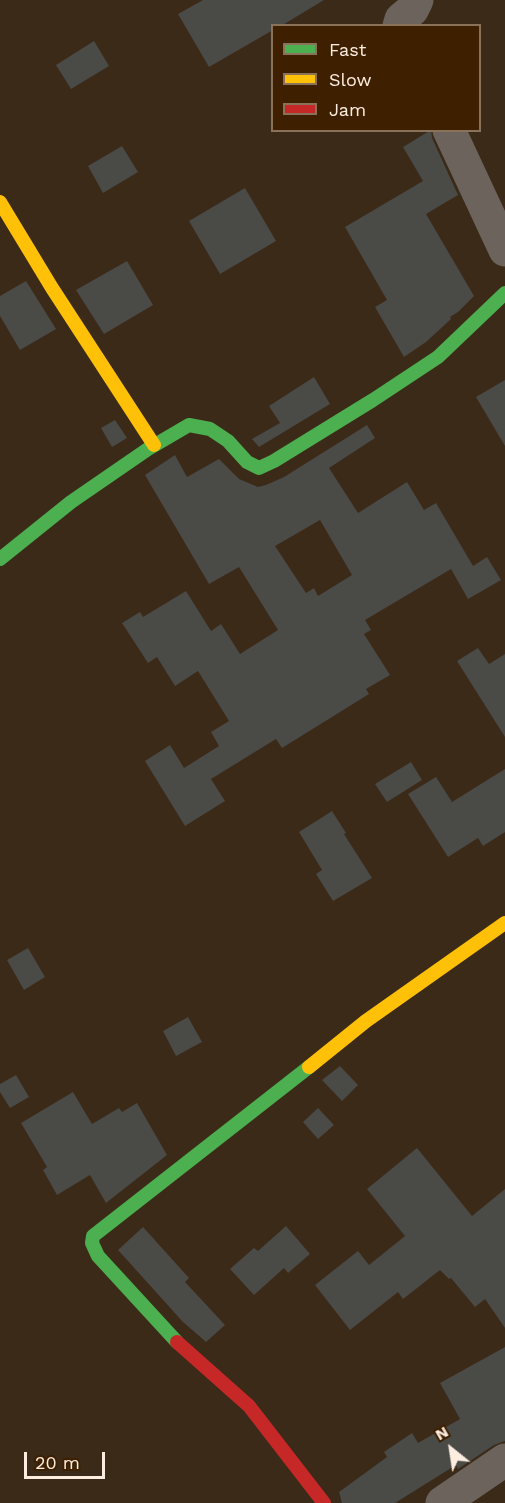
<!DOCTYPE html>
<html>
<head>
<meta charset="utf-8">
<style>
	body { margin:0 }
	#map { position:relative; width:505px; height:1503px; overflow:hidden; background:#3b2a18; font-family:"Work Sans",sans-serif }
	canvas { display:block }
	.legend { position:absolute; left:271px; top:24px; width:210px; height:108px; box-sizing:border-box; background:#3e2000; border:2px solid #8a725a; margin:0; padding:8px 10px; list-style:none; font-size:18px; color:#fcede0 }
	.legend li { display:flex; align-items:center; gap:12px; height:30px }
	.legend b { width:30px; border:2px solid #8a725a }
	.north { position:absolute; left:421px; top:1419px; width:60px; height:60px; -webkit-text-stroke:4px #3e2000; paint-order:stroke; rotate:330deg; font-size:16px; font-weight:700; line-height:24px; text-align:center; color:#fcede0 }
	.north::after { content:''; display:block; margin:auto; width:21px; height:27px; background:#fcede0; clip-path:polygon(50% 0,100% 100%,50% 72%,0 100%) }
	.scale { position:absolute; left:24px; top:1452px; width:81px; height:27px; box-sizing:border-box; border:3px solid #fcede0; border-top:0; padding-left:8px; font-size:18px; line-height:21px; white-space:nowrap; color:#fcede0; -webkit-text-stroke:4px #3e2000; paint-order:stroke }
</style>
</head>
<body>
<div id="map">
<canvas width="505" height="1503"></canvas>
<ul class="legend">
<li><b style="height:8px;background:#4caf50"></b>Fast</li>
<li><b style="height:8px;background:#ffc107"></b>Slow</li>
<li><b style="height:8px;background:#c62828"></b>Jam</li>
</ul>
<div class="north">N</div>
<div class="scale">20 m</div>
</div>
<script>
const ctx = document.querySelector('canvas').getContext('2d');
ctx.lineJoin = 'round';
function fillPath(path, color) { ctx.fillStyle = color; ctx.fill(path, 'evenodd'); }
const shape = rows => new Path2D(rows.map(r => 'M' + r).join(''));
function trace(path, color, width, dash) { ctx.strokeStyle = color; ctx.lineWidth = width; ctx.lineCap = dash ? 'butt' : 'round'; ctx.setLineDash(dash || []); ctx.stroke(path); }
fillPath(shape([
	[203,0,324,0,281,26,273,26,273,30,209,67,178,14],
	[94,41,109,66,71,89,56,65],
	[431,130,432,138,458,195,426,214,474,296,458,312,450,317,451,319,426,342,404,357,375,307,387,300,345,227,423,181,403,147],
	[122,146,138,172,103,193,88,166],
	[245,188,276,241,220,274,189,221],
	[127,261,153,305,104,334,76,290],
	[26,281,56,329,20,350,0,316,0,296],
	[314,377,330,404,259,447,252,439,280,423,269,406],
	[505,380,505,446,476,397],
	[115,420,127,438,112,447,101,428],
	[367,425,375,438,329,468,358,513,407,482,424,510,436,503,473,566,487,557,501,580,468,599,451,569,365,620,371,630,364,634,390,675,366,689,369,694,282,748,276,739,211,779,225,801,185,826,145,761,170,745,184,768,219,746,211,732,229,721,198,671,175,686,157,657,148,663,122,623,140,612,143,617,186,591,211,631,221,624,240,654,278,630,239,567,209,584,145,475,175,455,187,477,219,459,239,479,258,487,266,485,284,477],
	[320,520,352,575,318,596,314,588,306,593,275,546],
	[478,648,489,664,505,654,505,737,457,661],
	[411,762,422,780,387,802,375,784],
	[505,769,505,832,483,846,478,838,448,857,408,794,436,777,452,802],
	[332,811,346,833,344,834,372,878,333,901,316,874,322,870,299,832],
	[28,948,45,977,24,990,7,960],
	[188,1017,202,1042,176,1056,163,1031],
	[340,1066,358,1085,342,1101,322,1080],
	[16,1075,29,1097,10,1108,0,1092,0,1084],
	[73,1092,92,1124,119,1108,122,1112,137,1103,167,1155,106,1203,90,1175,57,1195,43,1170,47,1167,21,1123],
	[318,1108,334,1125,318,1139,303,1122],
	[417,1148,472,1216,505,1189,505,1328,485,1299,475,1307,451,1278,449,1279,440,1270,403,1299,398,1292,350,1330,315,1285,358,1251,369,1265,405,1236,367,1189],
	[286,1226,310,1254,288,1273,284,1268,254,1295,230,1269,254,1248,258,1251],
	[143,1227,189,1278,185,1282,225,1325,206,1342,183,1322,118,1250],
	[505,1347,505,1441,494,1445,458,1469,456,1465,395,1503,342,1503,339,1492,387,1457,384,1452,412,1433,418,1443,460,1419,440,1383]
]), '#4a4a47');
trace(shape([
	[399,26,401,19,412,10,417,0],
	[449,130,505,250],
	[442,1503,505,1460]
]), '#6c645c', 33);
trace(shape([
	[0,559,71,502,148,449,189,425,210,429,228,441,247,462,259,468,274,461,373,400,438,357,505,293],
	[177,1342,98,1256,92,1243,93,1236,309,1067]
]), '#4caf50', 14);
trace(shape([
	[0,202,52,288,154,445],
	[309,1067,366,1021,505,923]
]), '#ffc107', 14);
trace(shape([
	[177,1342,249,1406,324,1503]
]), '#c62828', 14);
</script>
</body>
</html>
